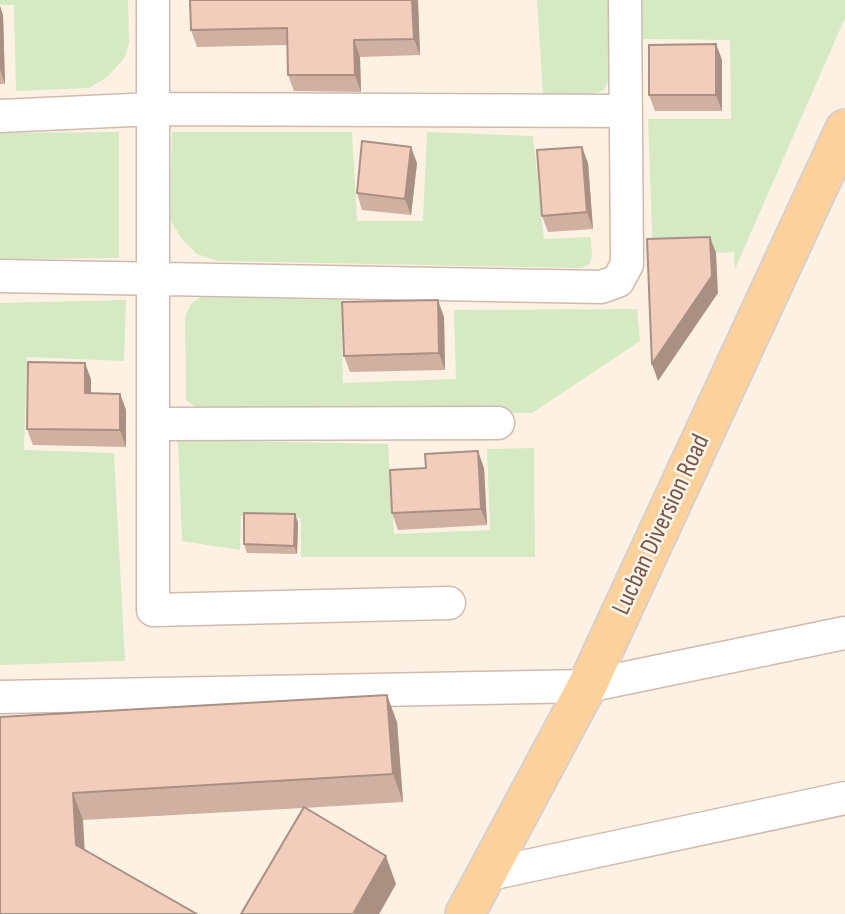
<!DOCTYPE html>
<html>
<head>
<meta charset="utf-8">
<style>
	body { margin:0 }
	canvas { display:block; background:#fdf1e4 }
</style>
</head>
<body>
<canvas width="845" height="914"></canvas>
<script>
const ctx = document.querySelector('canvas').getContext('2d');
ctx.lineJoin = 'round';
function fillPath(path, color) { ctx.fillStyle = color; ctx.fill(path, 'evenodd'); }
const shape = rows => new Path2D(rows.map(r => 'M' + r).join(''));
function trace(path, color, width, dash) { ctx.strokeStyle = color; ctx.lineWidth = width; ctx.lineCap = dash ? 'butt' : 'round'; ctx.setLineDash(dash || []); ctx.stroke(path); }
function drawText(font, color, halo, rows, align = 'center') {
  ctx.font = font + ' "Sofia Sans Condensed",sans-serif'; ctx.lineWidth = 5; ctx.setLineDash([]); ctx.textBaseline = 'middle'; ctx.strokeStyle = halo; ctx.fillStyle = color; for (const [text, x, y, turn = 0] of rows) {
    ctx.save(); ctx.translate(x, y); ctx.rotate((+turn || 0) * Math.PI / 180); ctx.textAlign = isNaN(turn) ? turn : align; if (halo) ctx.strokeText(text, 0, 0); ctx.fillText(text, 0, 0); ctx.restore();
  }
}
fillPath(shape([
	[0,0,128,0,129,44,124,59,107,77,89,88,16,91,14,5,0,5],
	[537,0,609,0,609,79,604,90,593,94,543,95],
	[641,0,845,0,845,18,735,269,734,252,653,256,648,119,731,119,730,40,642,39],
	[119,132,119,258,0,259,0,133],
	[172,132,352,132,357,221,423,221,427,132,533,136,544,239,591,237,592,256,589,265,580,268,217,261,197,254,182,239,170,220],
	[201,297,341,300,343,383,456,379,454,310,637,309,640,341,532,413,204,413,186,400,185,316,191,304],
	[126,300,124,361,27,357,24,450,114,453,125,661,0,665,0,303],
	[178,440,388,444,394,534,490,530,487,449,534,448,535,557,301,557,301,518,241,516,240,550,182,541]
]), '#d5eac2');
const street = shape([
	[153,0,153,610,449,603],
	[0,116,153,109,625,111],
	[0,276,601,287,618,281,627,264,625,0],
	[154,424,498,423],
	[0,697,587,686,845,633],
	[485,875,845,798]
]);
const primary = shape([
	[465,914,587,686,845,129]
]);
trace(street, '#d0baad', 35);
trace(primary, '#d8d0cc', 42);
trace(street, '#fff', 32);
trace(primary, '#fcd19c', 38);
fillPath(shape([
	[190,0,418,0,420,55,360,57,361,92,294,91,288,75,287,45,197,47,191,30],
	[0,6,3,15,5,84,0,84],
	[716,44,722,60,722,111,655,111,649,95],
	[417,163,411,215,362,210,357,193],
	[588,163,593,229,548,232,542,216],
	[444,317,445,370,350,372,344,356],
	[91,379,91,393,120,394,126,410,126,447,33,445,27,429],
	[484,468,487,525,398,530,392,513],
	[295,514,298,523,297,554,247,553,244,544],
	[0,717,397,722,403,802,304,808,396,884,379,914,241,914,303,808,83,820,0,914]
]), '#d0b0a1');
fillPath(shape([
	[412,0,418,0,420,55,414,39],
	[0,6,3,15,5,84,0,69],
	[354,40,360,57,361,92,355,75],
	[716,44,722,60,722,111,716,95],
	[411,147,417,163,411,215,405,199],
	[582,147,588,163,593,229,587,212],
	[710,237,716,253,718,293,658,381,652,364],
	[438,300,444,317,445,370,439,353],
	[85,363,91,379,91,409,85,393],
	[120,394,126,410,126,447,120,430],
	[478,451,484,468,487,525,481,509],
	[295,514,298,523,297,554,294,546],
	[387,695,397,722,403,802,393,774],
	[73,793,83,820,86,873,76,845],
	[386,856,396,884,379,914,353,914]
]), '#a99083');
const building = shape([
	[190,0,412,0,414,39,354,40,355,75,288,75,287,28,191,30,190,0],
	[716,44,716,95,649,95,649,45,716,44],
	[362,141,411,147,405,199,357,193,362,141],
	[582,147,587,212,542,216,537,150,582,147],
	[710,237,712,276,652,364,647,239,710,237],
	[438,300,439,353,344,356,342,302,438,300],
	[28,362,85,363,85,393,120,394,120,430,27,429,28,362],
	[478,451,481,509,392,513,390,470,426,468,425,454,478,451],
	[244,513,295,514,294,546,244,544,244,513],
	[387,695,393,774,73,793,76,845,197,914,0,914,0,717,387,695],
	[304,807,386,856,353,914,241,914,304,807]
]);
fillPath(building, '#f2cdbb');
trace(building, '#a99083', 2);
drawText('26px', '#755649', '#fff5eb', [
	["Lucban Diversion Road",662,525,-65]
]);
</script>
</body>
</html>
